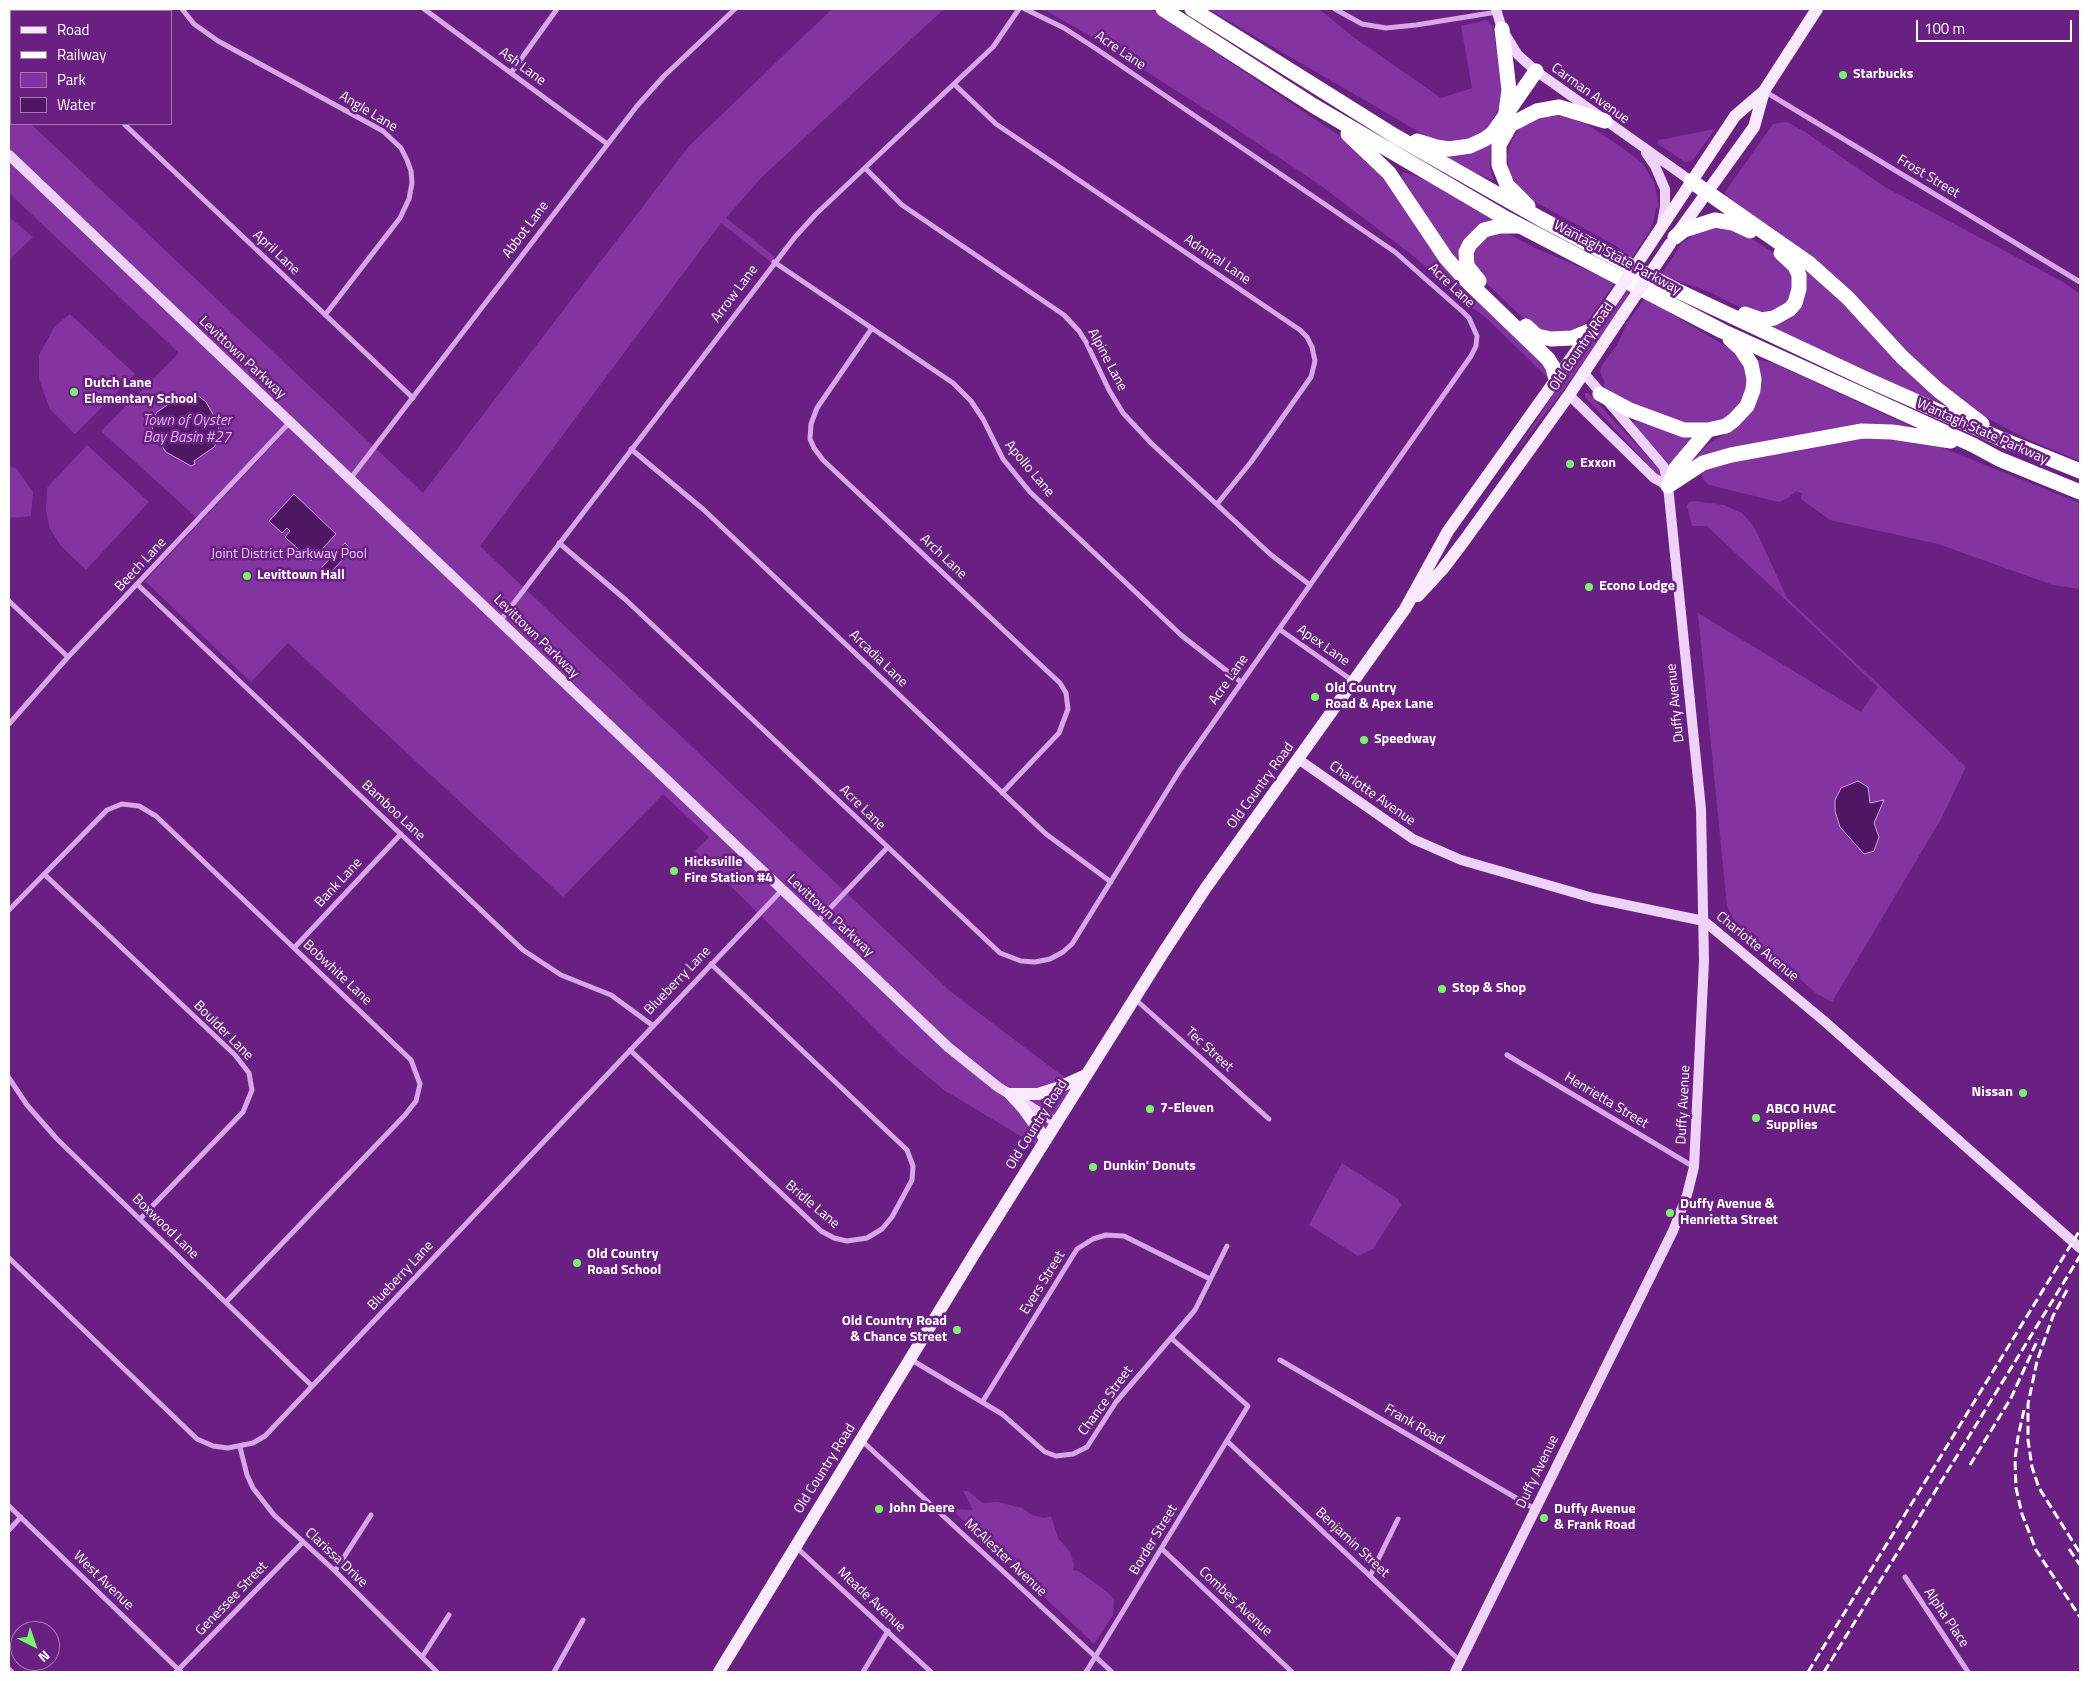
<!DOCTYPE html>
<html>
<head>
<meta charset="utf-8">
<style>
	body { margin:0 }
	#map { position:relative; width:2089px; height:1681px; overflow:hidden; background:#6a2083; font-family:"Titillium Web",sans-serif }
	canvas { display:block }
	.frame { position:absolute; inset:0; border:10px solid #fff; pointer-events:none }
	.legend { position:absolute; left:10px; top:10px; width:162px; height:115px; box-sizing:border-box; background:#6a2083; border:1px solid #a679b5; margin:0; padding:6px 9px; list-style:none; font-size:15px; color:#fff }
	.legend li { display:flex; align-items:center; gap:10px; height:25px }
	.legend b { width:25px; border:1px solid #a679b5 }
	.north { position:absolute; left:10px; top:1621px; width:50px; height:50px; box-sizing:border-box; background:#6a2083; border:1px solid #a679b5; border-radius:50%; rotate:139deg; font-size:14px; font-weight:700; line-height:20px; text-align:center; color:#fff }
	.north::after { content:''; display:block; margin:auto; width:18px; height:22px; background:#77f668; clip-path:polygon(50% 0,100% 100%,50% 72%,0 100%) }
	.scale { position:absolute; left:1916px; top:20px; width:156px; height:22px; box-sizing:border-box; border:2px solid #fff; border-top:0; padding-left:6px; font-size:15px; line-height:18px; white-space:nowrap; color:#fff; -webkit-text-stroke:4px #6a2083; paint-order:stroke }
</style>
</head>
<body>
<div id="map">
<canvas width="2089" height="1681"></canvas>
<div class="frame"></div>
<ul class="legend">
<li><b style="height:6px;background:#faeafe"></b>Road</li>
<li><b style="height:6px;background:#fff"></b>Railway</li>
<li><b style="height:14px;background:#8434a1"></b>Park</li>
<li><b style="height:14px;background:#4f1662"></b>Water</li>
</ul>
<div class="north">N</div>
<div class="scale">100 m</div>
</div>
<script>
const ctx = document.querySelector('canvas').getContext('2d');
ctx.lineJoin = 'round';
function fillPath(path, color) { ctx.fillStyle = color; ctx.fill(path, 'evenodd'); }
const shape = rows => new Path2D(rows.map(r => 'M' + r).join(''));
function trace(path, color, width, dash) { ctx.strokeStyle = color; ctx.lineWidth = width; ctx.lineCap = dash ? 'butt' : 'round'; ctx.setLineDash(dash || []); ctx.stroke(path); }
function drawText(font, color, halo, rows, align = 'center') {
  ctx.font = font + ' "Titillium Web",sans-serif'; ctx.lineWidth = 5; ctx.setLineDash([]); ctx.textBaseline = 'middle'; ctx.strokeStyle = halo; ctx.fillStyle = color; for (const [text, x, y, turn = 0] of rows) {
    ctx.save(); ctx.translate(x, y); ctx.rotate((+turn || 0) * Math.PI / 180); ctx.textAlign = isNaN(turn) ? turn : align; if (halo) ctx.strokeText(text, 0, 0); ctx.fillText(text, 0, 0); ctx.restore();
  }
}
fillPath(shape([
	[832,9,944,9,762,177,726,218,775,257,771,262,721,223,480,546,951,992,1076,1086,1039,1147,944,1090,902,1055,695,851,709,837,663,794,563,897,288,643,251,682,145,581,282,435,279,432,197,518,101,431,179,353,9,193,9,103,11,105,11,124,31,124,423,493,690,145],
	[1043,9,1151,9,1347,141,1365,155,1546,363,1549,373,1547,377,1484,316,1471,307,1411,254,1320,185,1224,121,1092,37],
	[1208,9,1319,9,1352,36,1441,98,1472,88,1461,26,1487,20,1493,27,1503,94,1501,104,1487,130,1475,138,1458,143,1433,140],
	[1558,113,1576,117,1624,149,1642,163,1654,182,1659,207,1656,208,1653,223,1649,232,1631,259,1618,247,1530,199,1519,189,1510,174,1507,157,1512,139,1522,126,1540,115],
	[1787,122,1805,132,1885,187,2063,282,2080,294,2080,461,2029,440,1985,417,1944,389,1918,364,1855,294,1824,267,1726,198,1725,192,1773,124],
	[1715,129,1692,161,1685,162,1657,143,1659,140],
	[1491,143,1490,168,1494,180,1468,171,1436,151],
	[1403,172,1424,179,1501,222,1483,225,1473,230,1464,241,1461,261,1458,263,1403,179,1401,175],
	[9,217,33,237,9,260],
	[1719,226,1738,230,1783,259,1793,273,1795,289,1786,305,1770,315,1751,313,1710,292,1661,275,1682,243,1694,235],
	[1503,231,1535,248,1615,282,1590,318,1583,325,1567,331,1549,335,1525,320,1480,277,1472,263,1474,247,1486,235],
	[1807,270,1828,287,1907,372,1939,400,1939,402,1913,394,1761,323,1777,323],
	[1639,274,1619,311,1559,396,1516,451,1555,392],
	[1645,298,1737,353,1744,364,1747,380,1745,398,1735,413,1720,423,1683,425,1612,395,1603,385,1605,383,1600,372,1602,365,1617,345,1627,323],
	[70,314,135,374,75,434,50,409,39,379,39,355,55,326],
	[1759,360,1773,363,1912,427,1913,432,1878,426,1689,464,1708,444,1742,423,1753,409,1756,363],
	[1585,393,1588,393,1662,472,1662,476,1658,475,1585,397],
	[1635,421,1691,439,1671,466,1632,424],
	[1878,438,1940,447,2080,503,2080,589,2053,585,1938,544,1830,520,1801,499,1802,493,1796,491,1788,498,1779,502,1709,485,1703,480,1702,473,1707,467,1848,439],
	[87,445,149,502,86,570,61,546,50,529,46,511,47,488],
	[9,466,16,468,33,492,31,516,9,518],
	[1694,501,1724,505,1742,513,1752,524,1759,537,1787,598,1966,767,1941,819,1832,1002,1817,994,1733,919,1727,906,1698,613,1861,712,1878,687,1707,526,1692,526,1687,506,1689,502],
	[1342,1163,1398,1199,1401,1205,1373,1249,1358,1256,1309,1225],
	[963,1491,968,1491,983,1503,998,1502,1022,1508,1032,1515,1044,1518,1051,1516,1058,1538,1070,1552,1074,1564,1073,1570,1078,1571,1086,1576,1107,1592,1114,1599,1113,1615,1094,1644,951,1509,973,1510]
]), '#8434a1');
const water = shape([
	[196,394,206,402,215,418,221,436,214,447,194,461,195,464,191,466,166,452,154,435,151,422,157,412,182,395,196,394],
	[294,494,336,534,311,561,285,537,290,531,287,528,282,533,269,521,294,494],
	[345,543,352,550,327,576,320,569,345,543],
	[1858,781,1868,787,1870,803,1884,800,1874,823,1879,837,1874,851,1864,854,1840,827,1835,811,1835,800,1841,788,1858,781]
]);
fillPath(water, '#4f1662');
trace(water, '#d49bea', 1);
trace(shape([
	[182,9,194,24,218,41,383,131,401,148,407,160,411,171,412,183,409,199,400,218,325,315],
	[424,9,606,143],
	[1335,9,1362,24,1386,28,1416,25,1497,12],
	[9,13,11,16],
	[511,73,557,9],
	[954,84,996,124,1300,330,1307,337,1312,347,1315,361,1311,377,1251,462,1217,504],
	[1764,91,2080,282],
	[124,124,413,398],
	[865,168,902,205,1064,315,1079,331,1086,342,1109,390,1123,413,1151,443,1270,554,1310,585],
	[774,262,953,383,971,401,983,419,1003,459,1030,492,1181,635,1241,682],
	[872,328,817,408,811,424,810,439,814,448,823,460,1046,670,1060,683,1066,693,1068,709,1059,733,1002,793],
	[631,449,704,510,1046,834,1111,882],
	[350,479,637,106,664,76,735,9],
	[559,543,626,600,1000,953,1021,961,1035,962,1050,959,1063,952,1072,944,1180,770,1471,356,1476,346,1477,336,1469,318,1463,312,1395,252,1098,50,1064,28,1025,9],
	[138,585,523,950,561,975,611,995,652,1025],
	[9,601,68,657],
	[500,621,795,237,816,214,993,47,1019,9],
	[1279,629,1353,681],
	[9,724,68,657,290,422],
	[44,874,235,1055,249,1073,252,1090,243,1112,140,1219],
	[9,910,107,810,122,804,139,806,156,816,411,1060,420,1084,416,1101,405,1115,226,1302],
	[817,922,887,848],
	[294,948,401,834],
	[1135,999,1269,1119],
	[630,1050,821,1231,834,1238,847,1241,867,1238,882,1229,892,1217,912,1180,913,1166,907,1150,711,964],
	[1507,1055,1694,1167],
	[9,1078,27,1105,57,1139,312,1386],
	[9,1258,197,1439,213,1446,228,1448,253,1443,265,1436,782,890],
	[910,1359,1002,1414,1045,1452,1056,1456,1073,1454,1087,1447,1116,1402,1195,1310,1227,1246],
	[1280,1360,1535,1509],
	[983,1401,1077,1249,1093,1239,1106,1235,1124,1236,1210,1279],
	[861,1440,1112,1672],
	[1227,1441,1460,1661],
	[240,1447,247,1475,253,1488,274,1515,335,1571,437,1672],
	[9,1506,181,1672],
	[9,1530,21,1517],
	[796,1547,931,1672],
	[1162,1549,1292,1672],
	[335,1571,371,1515],
	[1370,1576,1398,1519],
	[1905,1577,1968,1672],
	[422,1657,449,1615],
	[9,1669,12,1672],
	[176,1672,303,1542],
	[554,1672,583,1620],
	[863,1672,888,1631],
	[1086,1672,1248,1406,1171,1338]
]), '#d7a7e9', 5);
trace(shape([
	[1496,9,1502,29,1518,55,1536,71,1691,181],
	[1646,153,1655,166,1665,189,1665,207,1662,223],
	[9,155,948,1047,998,1087,1057,1123],
	[1569,395,1654,478,1668,486],
	[1298,759,1413,839,1461,860,1593,898,1704,921,1823,1020,2080,1248],
	[1455,1672,1673,1231,1687,1195,1694,1167,1704,961,1701,809,1668,486,1664,467,1583,372]
]), '#eed2f7', 10);
trace(shape([
	[1677,234,1754,127,1764,91,1817,9],
	[1637,264,1735,116,1764,91],
	[1418,596,1442,570,1464,541,1569,395,1623,314],
	[1010,1094,1038,1094,1057,1088,1086,1075],
	[1010,1094,1023,1108,1046,1140],
	[719,1672,976,1251,1163,953,1205,889,1405,609,1448,531,1609,305]
]), '#faeafe', 12);
trace(shape([
	[1163,9,1314,106,1505,218,1722,331,1973,445,1999,459,2080,492],
	[1192,9,1395,136,1541,219,1676,290,1868,380,2001,439,2080,471],
	[1502,29,1509,90,1506,112],
	[1513,120,1499,145,1499,165,1507,185,1528,206],
	[1510,125,1537,111,1559,107,1605,121],
	[1348,134,1389,173,1446,258,1464,278,1548,359,1553,367,1556,380],
	[1417,141,1436,147,1449,149,1470,146,1485,139,1493,133,1536,71],
	[1691,181,1810,264,1848,298,1902,357,1938,390,1982,424],
	[1675,237,1684,230,1715,220,1733,223,1750,231],
	[1479,281,1467,266,1466,252,1470,244,1484,230,1500,226,1518,226],
	[1745,314,1762,320,1774,318,1790,309,1795,303,1799,289,1799,275,1795,266,1781,253],
	[1526,326,1537,336,1551,339,1572,338,1592,330],
	[1600,394,1630,410,1684,430,1708,430,1726,426,1734,420,1747,406,1753,390,1754,379,1751,364,1741,349,1730,339],
	[1669,485,1676,468,1708,430],
	[1668,486,1703,463,1731,455,1862,431,1892,432,1951,441]
]), '#fff', 15);
trace(shape([
	[2067,1290,2053,1316,2037,1361,2028,1404,2028,1440,2032,1467,2039,1488,2080,1553],
	[2024,1410,2018,1437,2015,1459,2016,1488,2022,1514,2036,1550,2080,1617],
	[1970,1465,2011,1398,2038,1339],
	[2069,1549,2080,1565],
	[1808,1672,2080,1230],
	[1824,1672,2080,1256]
]), '#fff', 3, [9, 4]);
trace(shape([
	[1609,305,1637,264],
	[1623,314,1670,244]
]), '#faeafe', 12);
for (const [x, y, r, color] of [
	[1843,75,5,"#77f668"],
	[74,392,5,"#77f668"],
	[1570,464,5,"#77f668"],
	[247,576,5,"#77f668"],
	[1589,587,5,"#77f668"],
	[1315,697,5,"#77f668"],
	[1364,740,5,"#77f668"],
	[674,871,5,"#77f668"],
	[1442,989,5,"#77f668"],
	[2023,1093,5,"#77f668"],
	[1150,1109,5,"#77f668"],
	[1756,1118,5,"#77f668"],
	[1093,1167,5,"#77f668"],
	[1670,1213,5,"#77f668"],
	[577,1263,5,"#77f668"],
	[957,1330,5,"#77f668"],
	[879,1509,5,"#77f668"],
	[1544,1518,5,"#77f668"]
]) { const dot = new Path2D(); dot.arc(x, y, r, 0, 2 * Math.PI); ctx.fillStyle = color; ctx.fill(dot); trace(dot, '#6a2083', 2); }
drawText('14px', '#fff', '#6a2083', [
	["Acre Lane",1120,51,34],
	["Ash Lane",522,67,36],
	["Carman Avenue",1590,94,36],
	["Angle Lane",368,112,31],
	["Frost Street",1928,177,31],
	["Abbot Lane",526,230,-53],
	["April Lane",276,253,43],
	["Wantagh State Parkway",1617,258,28],
	["Admiral Lane",1217,260,34],
	["Acre Lane",1451,286,43],
	["Arrow Lane",735,294,-53],
	["Old Country Road",1582,347,-56],
	["Levittown Parkway",242,358,43],
	["Alpine Lane",1107,360,62],
	["Wantagh State Parkway",1982,432,24],
	["Apollo Lane",1029,469,50],
	["Arch Lane",943,557,43],
	["Beech Lane",141,565,-47],
	["Levittown Parkway",536,637,44],
	["Apex Lane",1323,646,35],
	["Arcadia Lane",878,659,44],
	["Acre Lane",1229,680,-55],
	["Duffy Avenue",1676,703,-96],
	["Old Country Road",1261,786,-54],
	["Charlotte Avenue",1372,794,35],
	["Acre Lane",862,808,44],
	["Bamboo Lane",393,811,43],
	["Bank Lane",339,883,-47],
	["Levittown Parkway",830,916,43],
	["Charlotte Avenue",1757,947,39],
	["Bobwhite Lane",337,973,43],
	["Blueberry Lane",678,981,-46],
	["Boulder Lane",223,1031,45],
	["Tec Street",1209,1050,42],
	["Henrietta Street",1606,1101,31],
	["Duffy Avenue",1684,1105,-87],
	["Old Country Road",1037,1125,-58],
	["Bridle Lane",812,1205,40],
	["Boxwood Lane",165,1227,44],
	["Blueberry Lane",401,1276,-47],
	["Evers Street",1043,1283,-58],
	["Chance Street",1106,1401,-54],
	["Frank Road",1414,1425,30],
	["Old Country Road",825,1469,-58],
	["Duffy Avenue",1538,1472,-64],
	["Border Street",1154,1540,-59],
	["Benjamin Street",1352,1543,43],
	["Clarissa Drive",336,1558,43],
	["McAlester Avenue",1005,1558,43],
	["West Avenue",103,1581,44],
	["Genessee Street",232,1599,-46],
	["Meade Avenue",871,1600,43],
	["Combes Avenue",1235,1602,43],
	["Alpha Place",1946,1618,56]
]);
drawText('bold 14px', '#fff', '#6a2083', [
	["Starbucks",1853,75],
	["Dutch Lane",84,384],
	["Elementary School",84,400],
	["Exxon",1580,464],
	["Levittown Hall",257,576],
	["Econo Lodge",1599,587],
	["Old Country",1325,689],
	["Road & Apex Lane",1325,705],
	["Speedway",1374,740],
	["Hicksville",684,863],
	["Fire Station #4",684,879],
	["Stop & Shop",1452,989],
	["Nissan",2013,1093,"right"],
	["7-Eleven",1160,1109],
	["ABCO HVAC",1766,1110],
	["Supplies",1766,1126],
	["Dunkin' Donuts",1103,1167],
	["Duffy Avenue &",1680,1205],
	["Henrietta Street",1680,1221],
	["Old Country",587,1255],
	["Road School",587,1271],
	["Old Country Road",947,1322,"right"],
	["& Chance Street",947,1338,"right"],
	["John Deere",889,1509],
	["Duffy Avenue",1554,1510],
	["& Frank Road",1554,1526]
], 'left');
drawText('14px', '#ebcbf7', '#6a2083', [
	["Joint District Parkway Pool",289,555]
]);
drawText('italic 15px', '#dfb3f0', '#6a2083', [
	["Town of Oyster",187,421],
	["Bay Basin #27",187,438]
]);
</script>
</body>
</html>
